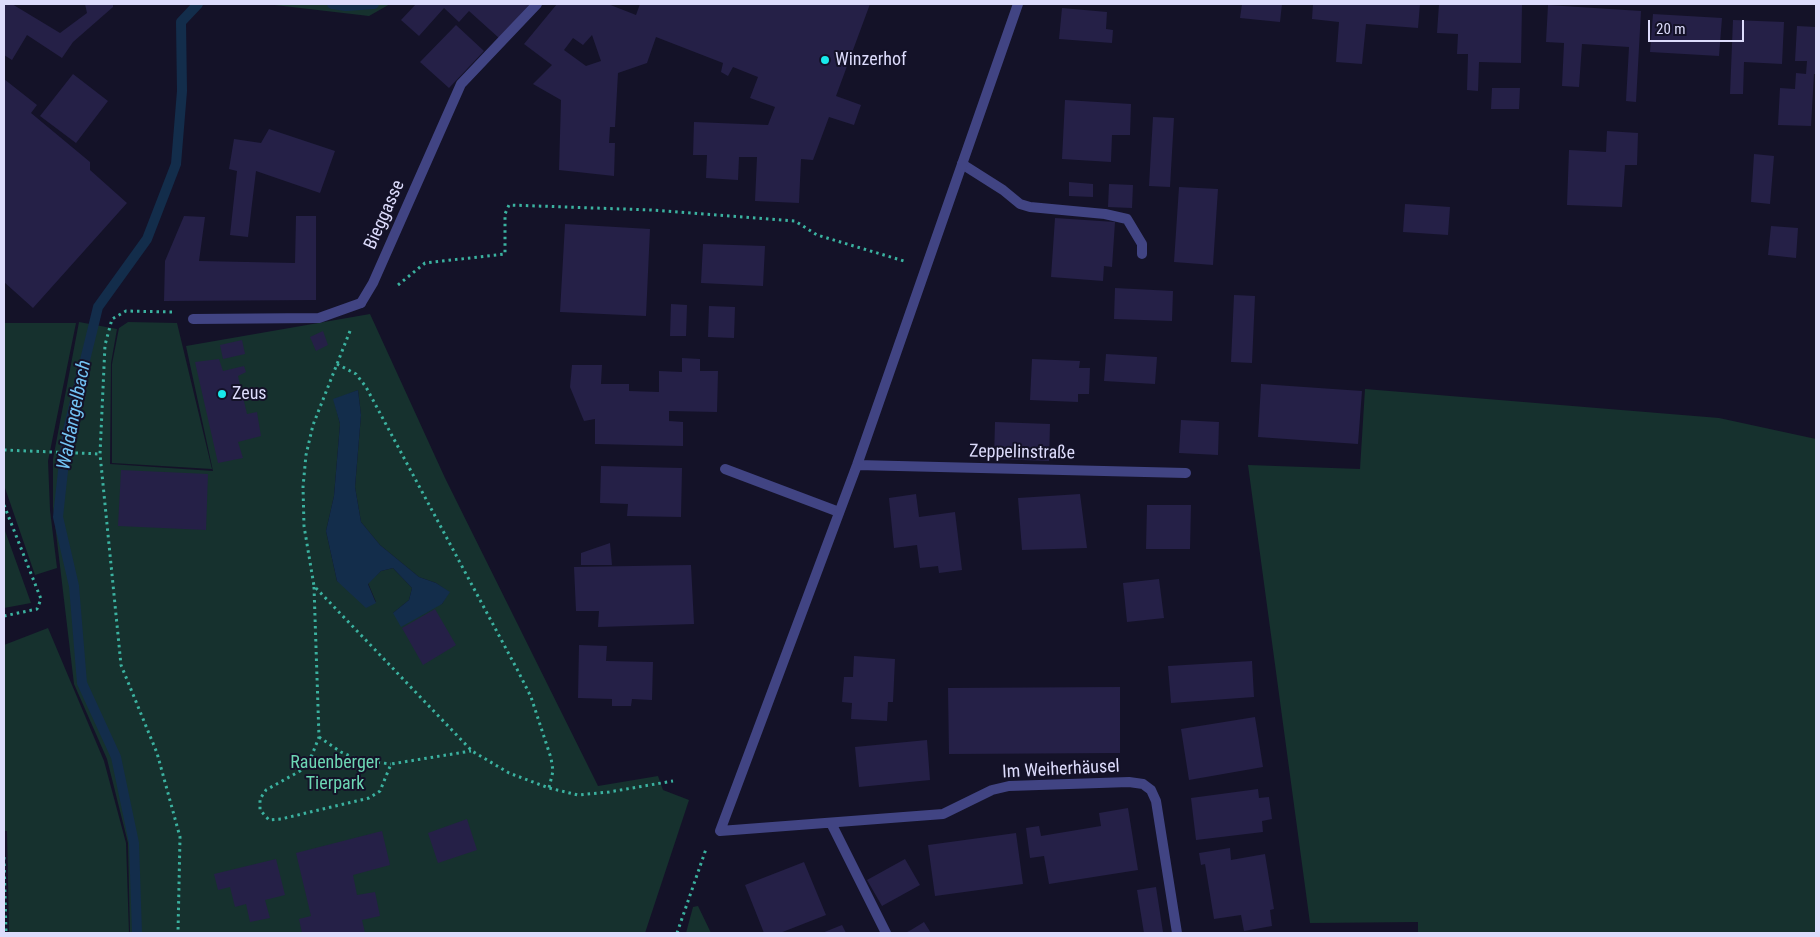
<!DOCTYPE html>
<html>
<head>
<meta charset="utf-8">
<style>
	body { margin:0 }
	#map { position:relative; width:1820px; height:937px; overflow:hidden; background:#141228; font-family:"Roboto Condensed",sans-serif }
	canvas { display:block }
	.frame { position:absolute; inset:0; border:5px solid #dddcfc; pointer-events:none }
	.scale { position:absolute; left:1648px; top:20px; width:96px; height:22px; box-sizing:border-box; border:2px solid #dddcfc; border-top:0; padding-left:6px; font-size:15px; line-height:18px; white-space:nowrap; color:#dddcfc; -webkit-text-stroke:4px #141228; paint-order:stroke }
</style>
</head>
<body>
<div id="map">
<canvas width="1820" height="937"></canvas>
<div class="frame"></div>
<div class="scale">20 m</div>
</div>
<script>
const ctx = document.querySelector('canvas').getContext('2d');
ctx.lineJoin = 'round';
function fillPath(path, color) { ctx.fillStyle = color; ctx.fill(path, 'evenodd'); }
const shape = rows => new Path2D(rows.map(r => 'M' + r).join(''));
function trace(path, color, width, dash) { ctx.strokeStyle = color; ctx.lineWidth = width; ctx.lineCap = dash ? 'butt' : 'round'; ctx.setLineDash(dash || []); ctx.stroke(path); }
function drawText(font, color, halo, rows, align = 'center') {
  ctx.font = font + ' "Roboto Condensed",sans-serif'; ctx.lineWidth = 4; ctx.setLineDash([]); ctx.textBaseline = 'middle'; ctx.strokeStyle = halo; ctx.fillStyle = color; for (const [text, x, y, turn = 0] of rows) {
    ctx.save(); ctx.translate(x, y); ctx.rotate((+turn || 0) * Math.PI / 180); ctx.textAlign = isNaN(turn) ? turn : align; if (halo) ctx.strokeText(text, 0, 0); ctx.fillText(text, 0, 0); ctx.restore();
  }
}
fillPath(shape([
	[266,4,390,4,369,16],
	[370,314,445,478,598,786,658,776,663,790,689,800,645,933,130,933,128,843,107,759,74,684,53,507,53,459,79,322,117,329,111,363,110,464,213,471,186,346],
	[358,390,361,415,355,487,361,522,380,545,419,577,436,583,449,592,442,604,393,613,409,600,412,588,393,568,381,571,368,583,376,602,337,581,326,531,334,496,340,424,334,400],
	[128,322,177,323,212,469,112,463,112,364,119,328],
	[4,323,76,323,48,461,50,510,57,568,35,575,4,485],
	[1365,389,1719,418,1816,439,1816,933,1418,933,1418,922,1310,923,1248,465,1360,469],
	[4,528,31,603,4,608],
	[48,628,104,761,126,843,129,933,9,933,7,831,4,831,4,645],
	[698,906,711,933,686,933,693,907]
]), '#16312e');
fillPath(shape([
	[358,390,361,415,355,487,361,522,380,545,419,577,436,583,450,592,442,604,401,627,393,613,409,600,412,588,393,568,381,571,368,584,376,603,366,608,337,581,326,531,334,496,340,424,333,399]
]), '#132d4b');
trace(shape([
	[332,4,346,6,374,4],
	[137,933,134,843,116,757,82,683,74,586,58,517,67,434,98,307,147,239,176,164,182,91,181,22,198,4]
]), '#132d4b', 10);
fillPath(shape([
	[4,4,12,4,60,33,87,13,85,4,113,4,113,7,73,42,62,58,27,35,12,60,4,55],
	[416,4,530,4,499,38,469,11,459,22,444,8,419,36,401,20],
	[557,4,608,4,636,15,640,4,870,4,836,96,861,105,854,125,829,117,813,160,801,159,799,203,755,201,757,157,739,157,738,180,706,178,707,155,693,155,694,122,768,125,775,107,750,98,758,77,733,67,728,76,721,72,723,63,656,37,647,63,618,73,615,127,610,127,609,143,615,143,614,176,559,170,561,100,533,84,552,65,524,44],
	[592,35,601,61,586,66,564,50,573,38,583,45],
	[1242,4,1282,4,1280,22,1240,18],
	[1313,4,1420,4,1418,28,1366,24,1362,64,1336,62,1339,22,1312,19],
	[1439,4,1522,4,1521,63,1479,62,1478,91,1467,90,1468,54,1457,54,1458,34,1437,33],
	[1548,5,1641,11,1636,102,1626,101,1629,47,1582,44,1579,87,1562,86,1564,43,1546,42],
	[1062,8,1107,12,1106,29,1113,30,1112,43,1059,39],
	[1653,14,1722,18,1719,56,1650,52],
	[1733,20,1784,22,1782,64,1744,62,1743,94,1730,94],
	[456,25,484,51,449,88,420,62],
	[1797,26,1816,27,1816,74,1814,74,1811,126,1778,125,1780,88,1795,89,1796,73,1806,74,1807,61,1795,61],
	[73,74,108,101,76,143,40,116],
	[4,79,37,105,31,113,90,162,90,170,127,203,33,308,4,282],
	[1492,88,1520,88,1519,109,1491,109],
	[1065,100,1131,104,1130,135,1112,135,1111,162,1062,159],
	[1153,117,1174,118,1170,187,1149,186],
	[269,129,335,151,320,193,256,171,248,237,230,235,237,171,229,169,234,139,261,143],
	[1607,131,1638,133,1637,165,1625,165,1622,207,1567,205,1569,150,1606,152],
	[1754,154,1774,156,1770,204,1751,202],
	[1069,182,1093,184,1093,197,1069,196],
	[1109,184,1133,185,1132,208,1108,207],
	[1179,187,1218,189,1213,265,1174,262],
	[1405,204,1450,207,1448,235,1403,232],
	[184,216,205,217,199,261,295,263,296,216,316,216,316,300,164,301,165,261],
	[1055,218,1115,222,1112,267,1104,266,1103,281,1051,277],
	[565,224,650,229,646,316,560,312],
	[1771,226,1798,228,1796,258,1768,255],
	[703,244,765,246,763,286,701,283],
	[1115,288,1173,291,1172,321,1114,319],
	[1234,295,1255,296,1252,363,1231,362],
	[671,304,687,305,686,336,670,336],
	[709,306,735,307,734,338,708,337],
	[323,331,328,345,316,351,310,337],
	[242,340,245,354,223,359,220,345],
	[1106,354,1157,357,1155,384,1104,381],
	[682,358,700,359,700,371,718,371,717,412,669,411,669,421,683,422,683,446,595,444,595,419,584,421,570,387,572,365,602,365,601,384,629,384,629,391,659,392,659,371,682,372],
	[219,359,223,371,244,366,246,372,238,376,247,414,257,412,261,436,238,442,243,458,218,463,195,362],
	[1032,359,1080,361,1079,368,1090,368,1089,394,1078,394,1078,402,1030,400],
	[1261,384,1362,391,1358,444,1258,437],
	[1181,420,1219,422,1218,455,1179,453],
	[995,422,1050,424,1049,461,994,459],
	[601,466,682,468,681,517,627,516,628,504,600,503],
	[121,470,208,474,206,530,118,526],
	[916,494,919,517,955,512,962,570,939,573,938,566,920,568,917,545,894,548,889,498],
	[1080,494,1087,548,1022,550,1018,498],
	[1147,505,1191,505,1190,549,1146,549],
	[610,543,612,565,581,565,581,553],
	[691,565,694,624,598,627,599,611,576,611,574,567],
	[1159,579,1164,618,1127,622,1123,583],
	[435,609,456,645,423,665,402,628],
	[579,645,607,646,606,661,653,662,652,700,632,699,631,706,612,706,612,699,578,698],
	[854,656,895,659,893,702,888,702,887,721,851,719,852,703,842,702,844,677,853,677],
	[1252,661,1254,697,1171,703,1168,666],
	[1120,687,1120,753,949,754,948,688],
	[1255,717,1263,767,1189,780,1181,729],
	[927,740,930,780,859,787,855,747],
	[1258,789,1259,798,1269,797,1272,819,1262,821,1263,832,1196,840,1191,798],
	[1128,808,1138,870,1049,884,1044,856,1030,858,1026,828,1039,826,1041,836,1101,826,1099,813],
	[467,819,477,850,438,863,428,833],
	[382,831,390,865,353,875,357,895,375,892,380,916,362,920,365,933,302,933,299,919,311,916,296,853],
	[1016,833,1023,884,935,896,928,845],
	[1230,848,1231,860,1265,854,1274,909,1270,910,1272,926,1244,931,1241,915,1214,919,1205,864,1201,865,1199,853],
	[276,859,285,895,265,900,270,918,250,922,246,904,235,907,230,887,218,890,214,874],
	[905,859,920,885,882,906,867,880],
	[804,862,826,915,780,933,764,933,745,885],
	[1156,887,1163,932,1144,933,1137,890],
	[924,922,931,933,905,933,911,930],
	[842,925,846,933,822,933]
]), '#252047');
trace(shape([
	[398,285,425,263,505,254,505,214,509,205,651,210,795,221,817,235,904,261],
	[172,312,126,311,112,319,105,345,100,454,121,665,157,753,180,837,178,933],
	[350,331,313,425,306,455,303,487,304,526,314,586,472,751,509,773,549,788,578,795,609,792,673,781],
	[337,364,356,374,366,387,518,671,531,697,551,758,553,771,549,788],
	[4,450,100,454],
	[4,505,41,599,37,609,4,616],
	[314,587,319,737,312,755,300,771,266,790,260,799,260,810,269,820,281,819,369,798,380,791,391,764,471,751],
	[319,737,341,752,359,760,391,764],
	[4,857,6,933],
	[677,933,706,849]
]), '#3bb2a0', 3, [2.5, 4]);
trace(shape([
	[962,164,1003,190,1020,204,1030,207,1105,214,1127,219,1142,244,1142,254],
	[193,319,319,318,361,303],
	[725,469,839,512]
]), '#414483', 10);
trace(shape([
	[1018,4,857,465,720,831,943,814,992,790,1009,786,1129,782,1143,784,1151,790,1156,801,1177,933],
	[361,303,373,283,461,84,537,4],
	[857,465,1186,473],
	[831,823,886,933]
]), '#414483', 10);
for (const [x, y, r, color] of [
	[825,60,5,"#18e9ec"],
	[222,394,5,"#18e9ec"]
]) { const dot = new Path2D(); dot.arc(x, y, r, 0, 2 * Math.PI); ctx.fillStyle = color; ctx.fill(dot); trace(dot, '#141228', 2); }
drawText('18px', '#dddcfc', '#141228', [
	["Winzerhof",835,60],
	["Zeus",232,394]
], 'left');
drawText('18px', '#dddcfc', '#141228', [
	["Bieggasse",385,215,-66],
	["Zeppelinstraße",1022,453,1],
	["Im Weiherhäusel",1061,770,-3]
]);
drawText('18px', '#6dd7b4', '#141228', [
	["Rauenberger",335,763],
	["Tierpark",335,784]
]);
drawText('italic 19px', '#73c3f4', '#141228', [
	["Waldangelbach",75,415,-79]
]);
</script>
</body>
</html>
